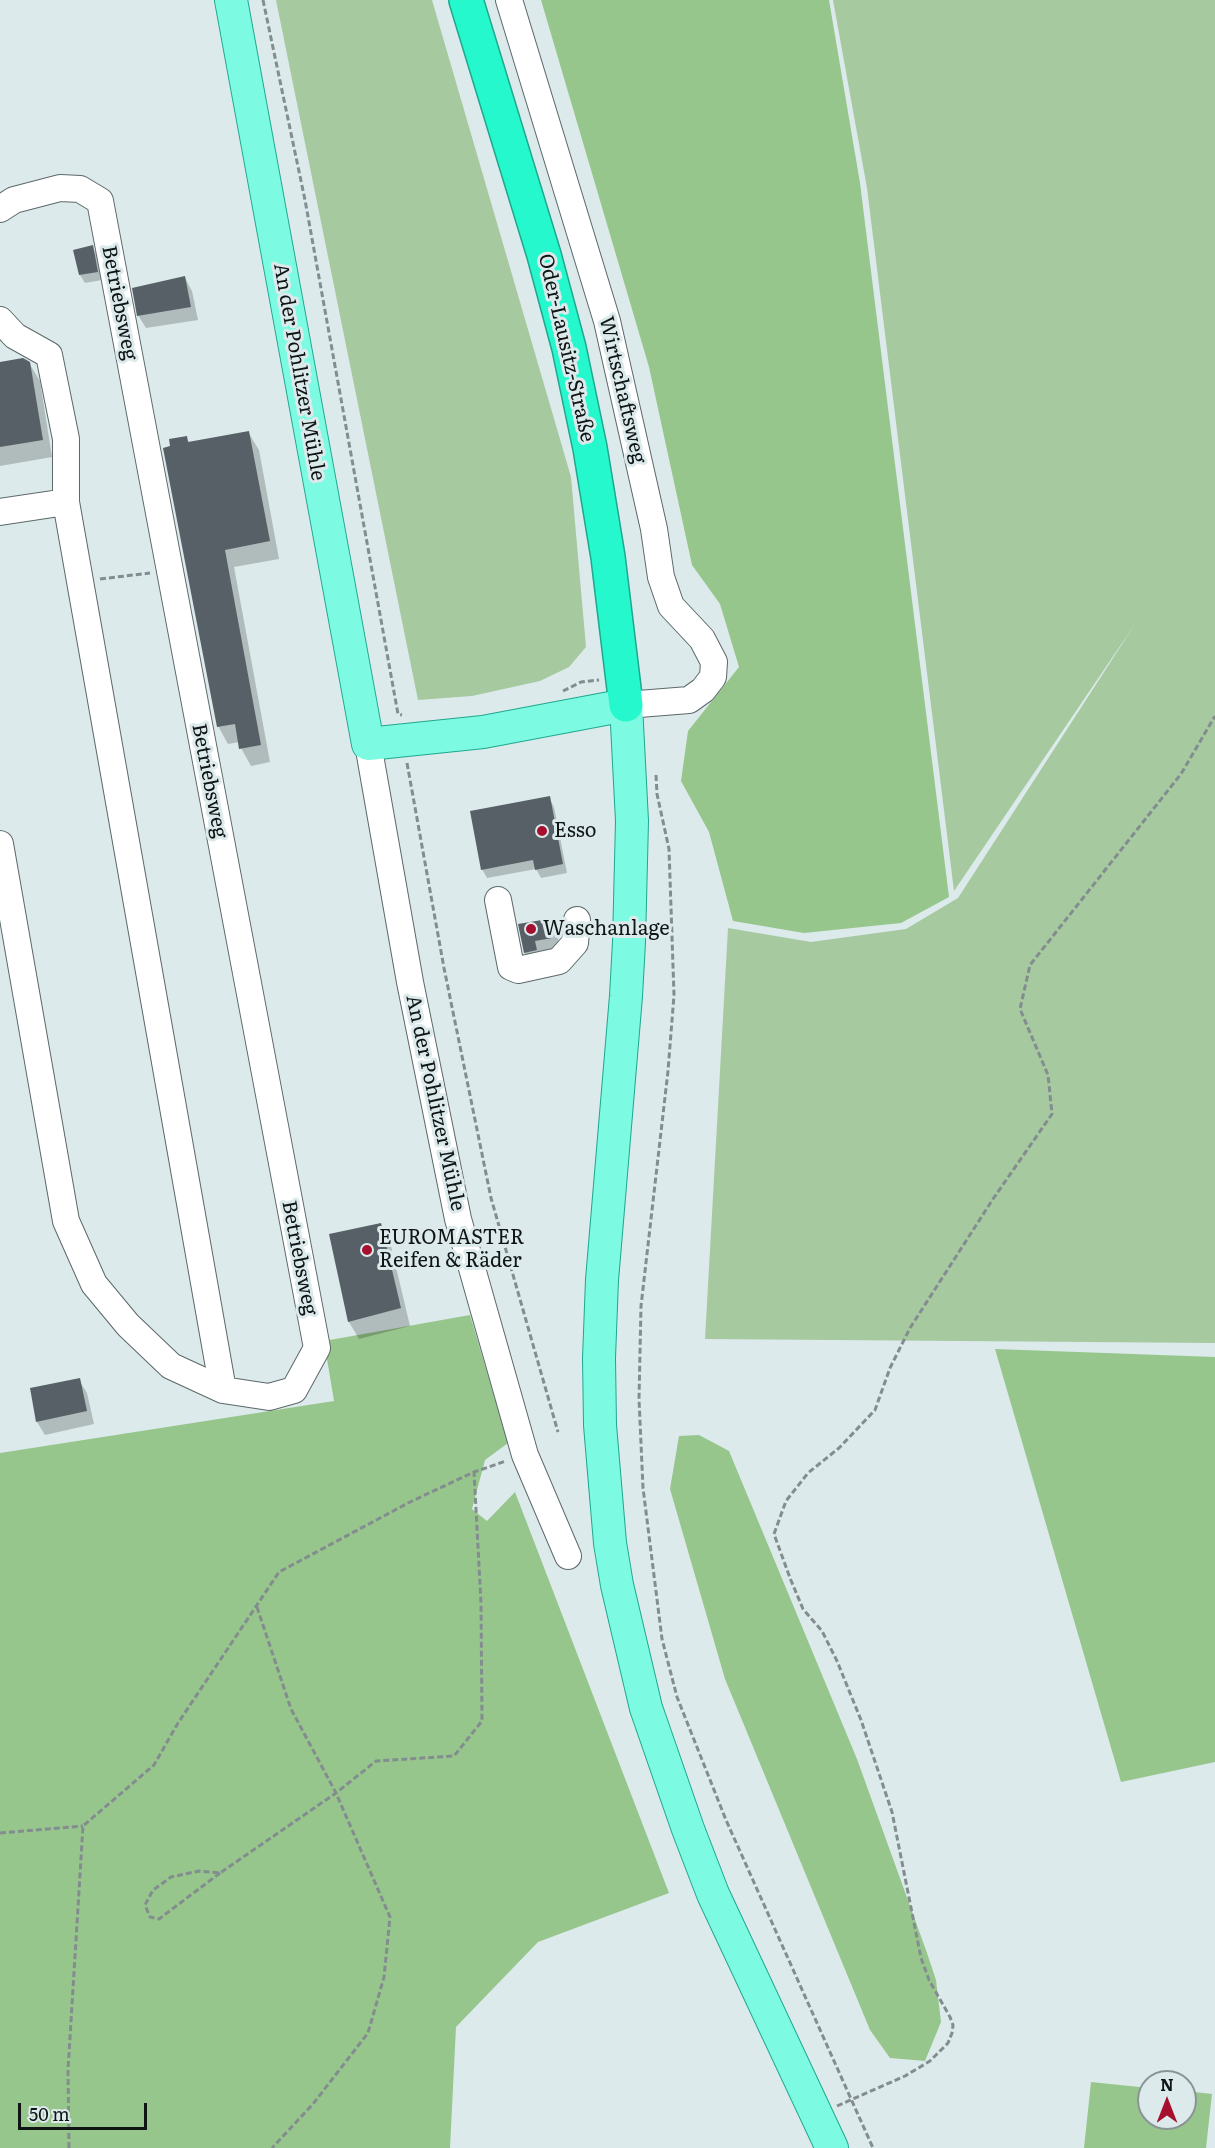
<!DOCTYPE html>
<html>
<head>
<meta charset="utf-8">
<style>
	body { margin:0 }
	#map { position:relative; width:1215px; height:2148px; overflow:hidden; background:#dceaec; font-family:Literata,serif }
	canvas { display:block }
	.north { position:absolute; left:1137px; top:2070px; width:60px; height:60px; box-sizing:border-box; background:#dceaec; border:2px solid #8a9496; border-radius:50%; rotate:0deg; font-size:16px; font-weight:700; line-height:24px; text-align:center; color:#0f1415 }
	.north::after { content:''; display:block; margin:auto; width:21px; height:27px; background:#a70f2f; clip-path:polygon(50% 0,100% 100%,50% 72%,0 100%) }
	.scale { position:absolute; left:18px; top:2103px; width:129px; height:27px; box-sizing:border-box; border:3px solid #0f1415; border-top:0; padding-left:8px; font-size:18px; line-height:21px; white-space:nowrap; color:#0f1415; -webkit-text-stroke:4px #dceaec; paint-order:stroke }
</style>
</head>
<body>
<div id="map">
<canvas width="1215" height="2148"></canvas>
<div class="north">N</div>
<div class="scale">50 m</div>
</div>
<script>
const ctx = document.querySelector('canvas').getContext('2d');
ctx.lineJoin = 'round';
function fillPath(path, color) { ctx.fillStyle = color; ctx.fill(path, 'evenodd'); }
const shape = rows => new Path2D(rows.map(r => 'M' + r).join(''));
function trace(path, color, width, dash) { ctx.strokeStyle = color; ctx.lineWidth = width; ctx.lineCap = dash ? 'butt' : 'round'; ctx.setLineDash(dash || []); ctx.stroke(path); }
function drawText(font, color, halo, rows, align = 'center') {
  ctx.font = font + ' Literata,serif'; ctx.lineWidth = 6; ctx.setLineDash([]); ctx.textBaseline = 'middle'; ctx.strokeStyle = halo; ctx.fillStyle = color; for (const [text, x, y, turn = 0] of rows) {
    ctx.save(); ctx.translate(x, y); ctx.rotate((+turn || 0) * Math.PI / 180); ctx.textAlign = isNaN(turn) ? turn : align; if (halo) ctx.strokeText(text, 0, 0); ctx.fillText(text, 0, 0); ctx.restore();
  }
}
fillPath(shape([
	[276,0,432,0,571,477,586,647,569,667,540,681,472,696,418,700],
	[833,0,1215,0,1215,1343,705,1339,728,928,811,942,906,929,958,898,1135,624,954,891,867,188]
]), '#a6c99f');
fillPath(shape([
	[541,0,829,0,860,183,949,897,901,923,804,933,733,921,709,832,681,781,688,731,739,667,720,604,692,565,649,367],
	[470,1315,508,1443,485,1460,472,1509,487,1521,515,1492,669,1893,538,1942,456,2027,450,2148,0,2148,0,1453,334,1401,324,1341],
	[995,1349,1215,1357,1215,1762,1121,1782],
	[699,1435,729,1451,857,1759,927,1953,936,1980,941,2022,925,2061,890,2058,870,2030,725,1679,670,1489,679,1436],
	[1091,2082,1149,2088,1149,2118,1185,2118,1185,2091,1212,2094,1206,2148,1084,2148]
]), '#97c68c');
fillPath(shape([
	[92,247,97,255,102,280,85,283,80,275],
	[185,278,192,291,198,320,146,328,138,315],
	[29,363,40,381,52,457,0,466,0,364],
	[248,432,259,450,279,559,234,567,270,762,251,766,241,748,240,742,228,744,218,726,186,438,190,443],
	[549,798,554,807,567,873,541,878,536,869,487,878,482,869],
	[547,920,558,938,561,956,535,970,525,953,520,926],
	[380,1225,390,1242,410,1326,359,1339,349,1322,331,1235],
	[79,1380,87,1393,94,1424,45,1435,37,1422]
]), '#0003');
fillPath(shape([
	[93,245,98,272,79,275,73,250],
	[185,276,191,307,137,316,132,288],
	[23,358,30,362,43,440,0,447,0,362],
	[249,431,270,541,225,550,261,745,239,749,235,724,217,727,163,448,170,446,169,439,187,436,188,442],
	[550,796,563,864,535,870,533,860,481,870,470,811],
	[548,919,552,938,535,941,537,950,524,953,518,924],
	[381,1223,401,1308,348,1322,329,1234],
	[80,1378,87,1411,36,1422,30,1388]
]), '#576066');
const minor = shape([
	[509,0,607,321,654,529,661,577,671,606,702,639,714,662,713,677,703,690,689,700,626,705],
	[0,209,14,200,60,188,80,189,100,201,317,1348,294,1390,269,1397,223,1390,171,1366,128,1325,94,1284,66,1221,0,844],
	[0,320,15,336,49,355,66,439,66,502,223,1390],
	[0,512,66,502],
	[368,744,410,982,458,1219,525,1455,568,1556],
	[498,900,511,967,518,970,559,961,575,943,577,920]
]);
const major = shape([
	[231,0,368,744,483,732,626,705,632,821,629,942,626,996,602,1280,599,1358,600,1425,610,1543,617,1585,646,1708,688,1829,713,1894,832,2148]
]);
const highway = shape([
	[466,0,544,255,569,348,590,448,608,557,626,705]
]);
trace(minor, '#5c686a', 28);
trace(major, '#1ea88d', 34);
trace(highway, '#1ea88d', 36);
trace(shape([
	[263,0,305,200,398,714,402,715],
	[100,579,150,573],
	[563,691,581,682,599,680],
	[407,763,444,968,491,1198,558,1432],
	[656,775,657,794,669,849,674,995,668,1071,641,1306,639,1399,643,1488,662,1639,677,1697,726,1820,873,2148],
	[257,1607,291,1709,336,1793,390,1917,384,1977,368,2033,313,2104,272,2148],
	[0,1833,83,1826],
	[220,1873,159,1919,150,1917,145,1905,153,1890,171,1877,199,1871,220,1873,336,1793,376,1761,454,1756,482,1721,481,1603,474,1472],
	[837,2106,905,2076,930,2061,948,2043,952,2033,953,2025,950,2017,929,1980,921,1958,892,1812,861,1720,837,1661,822,1631,803,1609,790,1578,774,1534,786,1501,808,1473,839,1448,875,1410,890,1368,910,1328,993,1199,1052,1114,1048,1075,1020,1009,1030,965,1181,774,1215,716],
	[69,2148,68,2070,83,1826,154,1765,178,1723,279,1572,410,1502,474,1472,506,1461]
]), '#838d8f', 3, [6, 3]);
trace(minor, '#fff', 26);
trace(major, '#7dfbe2', 32);
trace(highway, '#26f8ce', 33);
for (const [x, y, r, color] of [
	[542,831,6,"#a70f2f"],
	[531,929,6,"#a70f2f"],
	[367,1250,6,"#a70f2f"]
]) { const dot = new Path2D(); dot.arc(x, y, r, 0, 2 * Math.PI); ctx.fillStyle = color; ctx.fill(dot); trace(dot, '#dceaec', 2); }
drawText('20px', '#0f1415', '#dceaec', [
	["Betriebsweg",119,303,79],
	["Oder-Lausitz-Straße",566,348,77],
	["An der Pohlitzer Mühle",299,372,80],
	["Wirtschaftsweg",622,390,77],
	["Betriebsweg",209,781,79],
	["An der Pohlitzer Mühle",435,1103,78],
	["Betriebsweg",299,1258,79]
]);
drawText('20px', '#0f1415', '#dceaec', [
	["Esso",554,831],
	["Waschanlage",543,929],
	["EUROMASTER",379,1238],
	["Reifen & Räder",379,1261]
], 'left');
</script>
</body>
</html>
